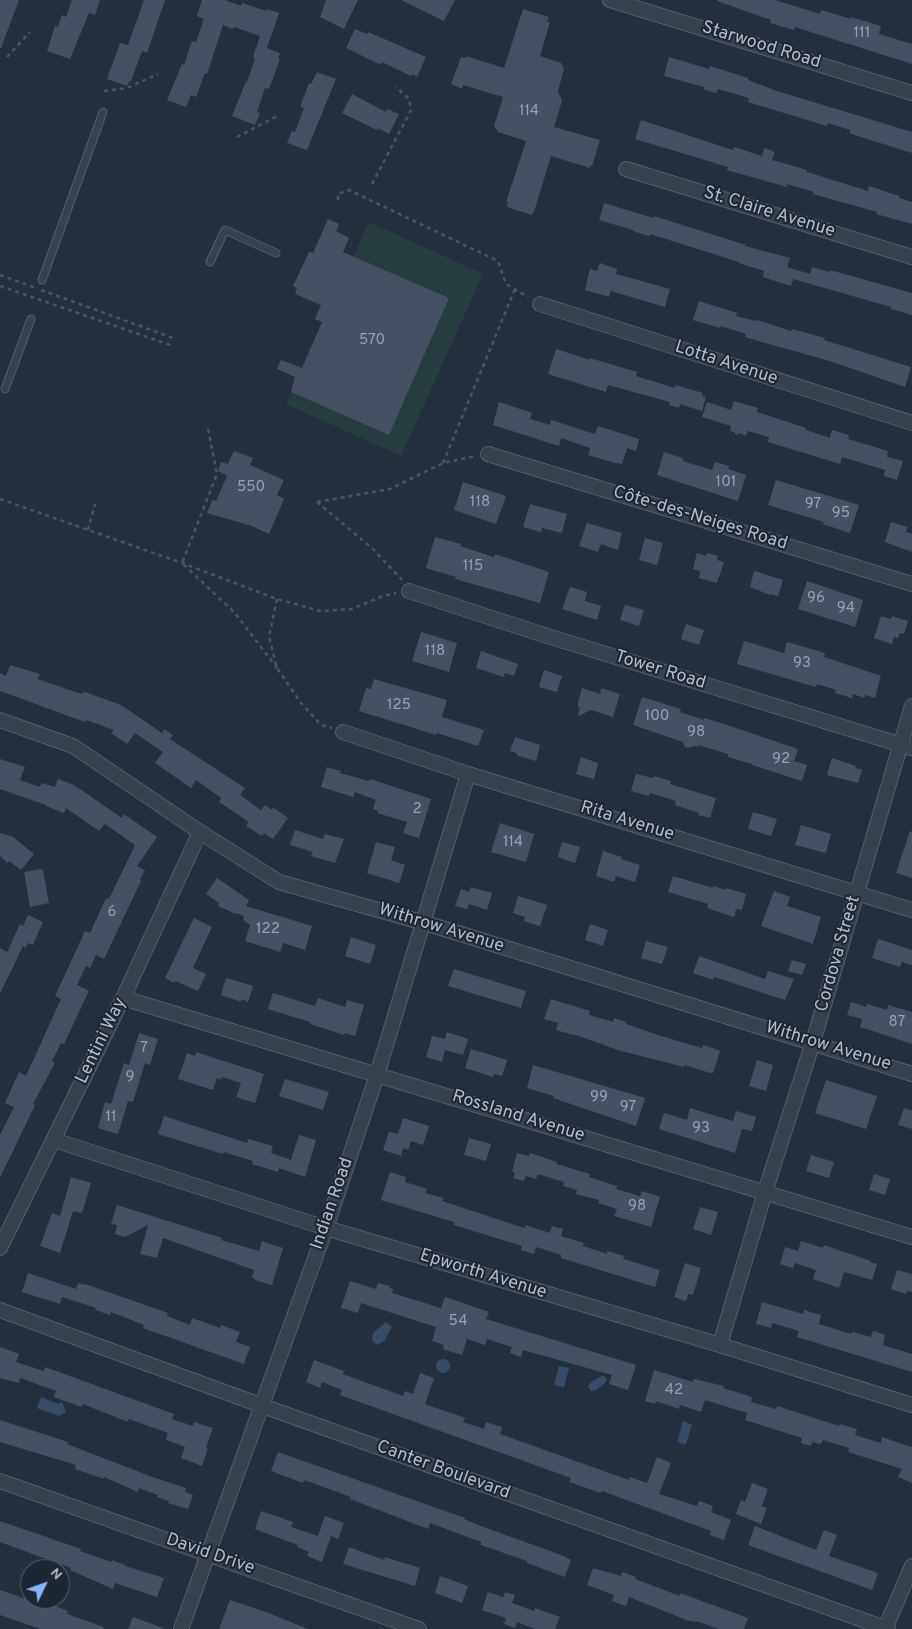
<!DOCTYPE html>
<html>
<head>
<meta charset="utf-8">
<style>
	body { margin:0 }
	#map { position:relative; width:912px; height:1629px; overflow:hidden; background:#242f3e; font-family:Overpass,sans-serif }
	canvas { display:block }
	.north { position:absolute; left:20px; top:1559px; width:50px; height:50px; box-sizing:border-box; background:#1d2633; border:1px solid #59626f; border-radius:50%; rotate:48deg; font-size:14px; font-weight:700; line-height:20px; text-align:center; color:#b4bcc9 }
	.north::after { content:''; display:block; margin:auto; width:18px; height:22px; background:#8ab4f8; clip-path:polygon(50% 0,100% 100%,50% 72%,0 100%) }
</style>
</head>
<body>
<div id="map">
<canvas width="912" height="1629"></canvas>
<div class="north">N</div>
</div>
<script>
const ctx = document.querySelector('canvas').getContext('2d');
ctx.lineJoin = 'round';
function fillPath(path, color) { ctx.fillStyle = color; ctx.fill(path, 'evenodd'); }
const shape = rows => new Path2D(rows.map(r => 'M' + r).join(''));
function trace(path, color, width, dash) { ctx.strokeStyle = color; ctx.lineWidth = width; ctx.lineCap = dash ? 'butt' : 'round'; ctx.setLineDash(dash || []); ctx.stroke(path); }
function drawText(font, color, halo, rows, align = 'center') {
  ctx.font = font + ' Overpass,sans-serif'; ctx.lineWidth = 4; ctx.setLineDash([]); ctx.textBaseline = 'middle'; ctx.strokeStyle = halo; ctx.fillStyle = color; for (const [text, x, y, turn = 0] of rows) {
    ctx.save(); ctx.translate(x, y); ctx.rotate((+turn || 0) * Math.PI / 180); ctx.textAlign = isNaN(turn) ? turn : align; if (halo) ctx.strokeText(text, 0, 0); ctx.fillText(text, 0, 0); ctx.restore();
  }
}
fillPath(shape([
	[369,222,483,274,401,456,286,404]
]), '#263c3f');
fillPath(shape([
	[386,1322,392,1327,384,1341,377,1345,372,1340,373,1333],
	'436 1366a7 7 0 1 1 14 0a7 7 0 1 1-14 0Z',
	[559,1366,569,1368,564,1387,554,1385],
	[603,1375,607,1379,605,1383,596,1390,591,1391,588,1387,590,1383],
	[41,1397,58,1404,62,1402,66,1412,59,1416,37,1408],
	[684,1421,692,1425,686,1444,683,1444,678,1442,678,1440,682,1423]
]), '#394c67');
fillPath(shape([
	[0,0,19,0,1,48,0,48],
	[72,0,100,0,95,15,89,13,70,59,47,51,55,26,58,27,62,15,66,17],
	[144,0,165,0,147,53,142,51,131,81,129,81,127,86,107,79,120,43,128,45],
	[202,0,225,0,241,6,242,3,266,11,267,9,279,13,267,48,280,53,278,58,280,59,269,89,265,88,257,112,260,113,255,125,232,116,246,81,247,82,255,58,253,57,260,36,234,27,233,29,223,25,207,74,205,73,196,97,191,95,186,107,167,100,182,64,184,65,192,41,196,42,204,19,197,16],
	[326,0,358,0,344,29,320,17],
	[401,0,455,0,444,21],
	[718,0,775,0,820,14,821,10,851,19,851,17,881,26,879,34,912,44,912,64,795,27,794,30,770,23,771,20,717,1],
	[523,9,549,17,547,22,550,22,540,56,561,63,564,69,558,91,562,101,554,127,600,140,592,166,590,165,590,168,551,156,534,212,533,212,532,215,507,207,508,202,506,202,526,141,498,132,494,126,503,97,463,85,462,89,451,84,461,57,465,58,466,56,504,68],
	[355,29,367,34,368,32,426,57,417,77,412,74,411,76,382,62,381,65,346,48],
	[669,57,709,69,710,66,748,78,748,80,777,91,912,132,912,153,864,138,849,133,850,130,828,123,827,126,748,102,749,98,718,89,716,93,703,89,704,87,664,76],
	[317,72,336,79,307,150,287,143,292,131,295,132,304,108,300,107,309,83,311,84],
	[352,94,386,112,387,109,399,114,389,134,378,128,377,130,342,113],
	[641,120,733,150,734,147,762,156,764,148,775,152,772,160,807,170,807,172,868,191,869,186,899,196,899,198,912,202,912,224,876,214,877,212,813,194,814,192,787,184,787,187,727,170,728,167,635,139],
	[604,203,653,218,654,216,746,245,745,246,790,258,787,267,810,274,812,267,829,272,830,270,912,293,912,315,891,309,891,307,793,279,791,286,763,277,764,271,739,263,739,262,650,234,649,236,633,231,633,230,599,220],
	[328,219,339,224,336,231,349,238,343,252,449,298,389,435,291,392,295,377,277,369,281,360,302,368,322,322,315,319,321,305,295,294,297,288,293,286,309,252,313,253],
	[600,263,617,269,616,274,670,289,665,307,611,291,609,297,585,290,590,269,597,271],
	[699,301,737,313,736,316,756,321,757,320,791,331,792,329,825,338,824,340,911,367,905,387,830,361,758,341,745,337,746,334,721,326,720,328,693,320],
	[556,349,590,360,590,358,637,372,636,376,675,388,675,385,703,393,702,396,706,397,702,411,680,404,679,408,669,405,670,402,608,385,606,392,548,374],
	[734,401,758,408,757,412,806,428,806,430,830,438,832,430,849,435,848,439,888,451,887,457,903,461,897,480,884,476,885,470,842,457,840,464,768,442,769,437,748,431,746,436,739,433,736,435,734,432,730,431,731,426,702,417,707,402,731,410],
	[499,402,532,413,530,419,550,425,551,420,595,434,598,426,639,439,636,451,627,448,622,464,615,463,588,455,590,448,561,438,559,446,493,425],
	[234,451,253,458,250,465,284,480,277,495,284,499,269,534,252,526,207,513,212,500,216,501,227,476,218,471,221,462,228,464],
	[664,452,683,458,683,461,712,470,715,462,729,466,728,469,746,475,738,501,657,475],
	[776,480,859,505,850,533,823,524,824,522,768,505],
	[463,482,506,496,496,524,454,510],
	[530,504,567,514,562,533,542,528,541,532,523,527],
	[891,522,908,527,906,532,912,534,912,552,885,542],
	[587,523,622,533,618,550,601,544,598,552,579,546],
	[435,537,461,544,460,546,494,557,495,554,549,572,540,603,455,579,456,577,426,568],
	[645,538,663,543,657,565,639,560],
	[697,553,706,556,707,553,718,556,717,560,724,562,717,583,699,578,700,571,693,569],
	[754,571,783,580,778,596,770,594,770,595,750,587],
	[807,581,863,600,855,627,798,609],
	[570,587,587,592,585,601,601,606,597,620,562,609],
	[625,605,644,610,639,626,620,620],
	[881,616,891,619,892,616,908,621,904,634,900,633,898,638,894,637,892,644,874,638],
	[686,624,704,630,699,645,681,639],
	[421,632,457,643,449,672,412,661],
	[744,641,784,653,787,642,825,653,824,657,881,676,875,698,865,695,864,698,853,694,852,698,835,693,836,690,817,684,816,687,737,664],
	[481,651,518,664,514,676,505,673,504,677,476,668],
	[10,665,40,674,38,679,81,694,85,692,121,705,162,733,164,729,173,735,170,739,245,788,240,795,261,810,265,805,272,810,273,807,288,818,273,839,264,833,262,836,246,826,249,822,219,802,221,798,196,780,191,788,155,763,163,752,135,733,127,744,111,733,114,730,86,720,85,722,0,691,0,673,6,676],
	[544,670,562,676,557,692,539,687],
	[374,679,447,700,442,717,484,730,478,746,437,733,436,735,359,711,366,688,371,689],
	[582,688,600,694,601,688,620,694,613,717,591,710,578,716,580,707,578,707,578,703],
	[642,697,681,709,680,712,704,720,704,718,718,722,798,749,794,761,807,765,802,781,752,765,752,764,728,757,728,754,698,745,697,747,694,746,689,748,685,747,683,742,633,725],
	[515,737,540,745,536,761,519,756,517,755,517,753,510,751],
	[581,757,598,763,594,779,576,774],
	[832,758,856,766,855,768,862,770,858,783,827,775],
	[0,759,25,767,20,780,40,787,42,783,55,787,58,779,74,785,122,818,124,814,157,837,137,866,145,870,140,880,141,881,104,959,96,955,90,968,86,966,77,985,89,991,64,1044,61,1043,52,1061,55,1063,33,1104,35,1105,0,1178,0,1135,14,1107,5,1103,19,1072,26,1076,61,999,55,996,85,931,90,933,106,898,109,899,135,845,105,824,99,831,66,808,64,813,46,806,46,805,0,789],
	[327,767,341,771,340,773,369,781,370,779,431,799,419,838,403,833,407,822,377,813,378,811,373,809,376,800,355,792,353,797,321,787],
	[636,774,653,778,654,776,671,781,670,784,716,798,710,818,698,815,699,813,675,805,676,801,650,793,649,796,631,791],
	[753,812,777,819,771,836,748,829],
	[500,823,534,834,526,862,491,852],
	[801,825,831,834,826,853,795,845],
	[295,830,323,839,325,834,344,839,335,863,311,856,313,852,290,845],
	[910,831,912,832,912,878,896,873],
	[0,833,13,837,34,854,21,870,9,861,8,863,0,856],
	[376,842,395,847,391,860,405,865,399,883,367,873],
	[562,842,580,847,575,863,558,857],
	[603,851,622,857,621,859,640,865,635,882,616,876,614,882,596,876],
	[41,869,41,871,43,870,49,903,30,907,24,872],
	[673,876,713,888,713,886,726,890,726,888,746,894,742,910,736,909,734,917,707,908,708,904,668,892],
	[217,878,249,900,246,906,312,926,305,950,283,943,280,952,245,941,250,925,243,920,244,916,236,913,236,914,218,906,219,903,206,894],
	[471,887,492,893,487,910,469,904,467,909,455,906,461,889,469,892],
	[774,891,790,897,787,906,821,917,813,944,761,926],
	[518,896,547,905,540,926,524,921,525,917,513,913],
	[28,915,43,922,33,945,28,943,26,948,23,946,0,994,0,948,7,952,20,924,23,926],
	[194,918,212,927,193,968,206,974,198,991,175,981,174,983,165,978],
	[590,924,608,930,603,946,585,940],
	[351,937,376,945,370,964,345,956],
	[878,939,912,950,912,965,902,962,900,967,872,958],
	[646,941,668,947,662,964,641,958],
	[699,956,765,979,768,971,794,979,785,1000,714,977,713,980,693,973],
	[792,960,806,964,802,975,788,971],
	[454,969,526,991,521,1008,448,986],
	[226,978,253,986,248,1002,241,999,241,1002,221,995],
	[273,993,315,1006,318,998,345,1007,347,1000,364,1005,355,1036,345,1033,344,1035,335,1032,310,1024,310,1022,268,1009],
	[551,999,590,1011,589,1015,613,1022,614,1018,626,1022,626,1024,661,1036,702,1048,703,1045,718,1050,720,1051,713,1073,710,1073,685,1065,684,1067,618,1050,573,1034,573,1035,556,1030,558,1023,544,1019],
	[851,1002,866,1007,867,1004,887,1010,888,1005,912,1012,912,1044,860,1027,862,1019,847,1015],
	[447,1032,468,1039,463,1055,445,1050,442,1062,426,1057,432,1036,445,1039],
	[139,1033,158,1039,150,1065,145,1063,133,1102,128,1101,118,1134,98,1128,105,1102,111,1104,124,1063,129,1065],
	[471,1049,507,1060,502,1076,494,1074,493,1077,465,1068],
	[196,1052,264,1074,255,1103,236,1097,241,1083,222,1077,221,1080,217,1078,213,1090,178,1079,187,1053,195,1056],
	[757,1060,773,1065,766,1091,749,1086],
	[533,1065,645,1098,636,1126,553,1098,554,1096,527,1088],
	[285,1079,329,1092,323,1110,279,1096],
	[826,1080,877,1096,866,1129,815,1113],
	[690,1108,733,1121,736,1111,756,1117,752,1131,742,1129,735,1153,659,1129,664,1113,687,1120],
	[904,1108,912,1111,912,1129,898,1125],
	[164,1116,247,1143,248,1139,273,1146,271,1153,291,1160,299,1135,316,1140,305,1177,279,1168,278,1172,252,1164,253,1161,224,1152,223,1154,158,1134],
	[403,1118,429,1126,423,1145,411,1141,408,1150,403,1148,401,1156,383,1150,389,1132,398,1134],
	[469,1138,491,1144,486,1161,464,1155],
	[517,1153,529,1156,530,1153,557,1162,557,1164,590,1174,589,1177,617,1186,616,1189,640,1196,642,1191,660,1197,651,1227,614,1216,617,1209,598,1203,599,1200,576,1194,577,1190,563,1186,564,1182,538,1174,536,1179,526,1176,524,1181,513,1178,515,1173,512,1172],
	[811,1155,834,1162,829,1178,806,1171],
	[390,1172,406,1177,405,1182,427,1189,425,1193,443,1198,442,1201,524,1228,526,1225,550,1233,552,1226,563,1229,561,1236,584,1243,583,1246,607,1254,607,1251,624,1256,623,1259,660,1270,655,1287,561,1258,561,1255,536,1247,534,1254,521,1250,522,1246,454,1225,454,1222,381,1200],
	[874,1174,890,1179,885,1195,869,1190],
	[71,1177,91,1183,82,1213,73,1211,60,1253,40,1246,52,1213,60,1216],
	[117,1205,222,1238,221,1240,259,1251,262,1241,283,1248,272,1285,255,1280,255,1279,252,1278,254,1270,163,1238,157,1258,140,1254,148,1225,125,1237,115,1234,117,1225,111,1224],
	[700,1207,718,1212,711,1235,693,1229],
	[801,1241,823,1248,824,1245,871,1261,870,1262,877,1264,872,1280,844,1272,839,1288,813,1279,816,1270,795,1263,793,1268,780,1264,785,1247,798,1251],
	[685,1263,701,1268,693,1295,688,1294,686,1301,674,1297],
	[897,1270,912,1274,912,1292,907,1291,906,1294,891,1289],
	[28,1273,76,1289,78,1283,85,1285,85,1284,168,1313,167,1316,190,1325,192,1318,220,1328,221,1325,240,1332,236,1342,250,1347,244,1364,143,1328,144,1325,111,1312,110,1315,95,1310,96,1308,62,1297,60,1304,22,1292],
	[350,1281,376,1289,378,1283,390,1286,389,1288,393,1289,392,1293,441,1308,445,1297,489,1312,486,1319,636,1365,628,1390,609,1384,612,1375,523,1350,521,1357,510,1353,512,1347,487,1339,485,1345,467,1339,462,1355,443,1349,444,1345,432,1341,436,1327,361,1303,358,1313,341,1308],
	[762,1302,803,1314,804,1310,821,1315,819,1324,851,1334,852,1332,871,1337,873,1331,885,1335,883,1345,912,1354,912,1372,797,1337,799,1331,772,1323,771,1328,756,1324],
	[0,1347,19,1354,16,1362,44,1371,45,1367,174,1414,172,1419,193,1426,194,1422,213,1428,206,1448,208,1449,202,1466,181,1458,185,1447,166,1440,168,1433,129,1419,128,1422,83,1404,81,1407,54,1397,56,1391,20,1378,19,1383,0,1378],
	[314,1360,344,1371,343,1374,403,1396,405,1391,413,1394,420,1373,434,1378,425,1404,465,1418,463,1422,484,1429,486,1422,502,1427,500,1434,629,1480,630,1477,647,1483,657,1457,671,1463,659,1494,697,1506,699,1501,713,1506,711,1512,731,1520,724,1540,710,1535,711,1531,602,1491,601,1493,569,1482,571,1478,340,1395,342,1390,322,1382,320,1388,306,1382],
	[654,1370,693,1382,694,1379,724,1386,723,1388,752,1397,751,1402,776,1409,777,1406,839,1426,840,1424,857,1429,855,1435,881,1443,882,1437,912,1447,912,1483,898,1477,902,1469,848,1452,849,1448,823,1440,821,1444,812,1442,811,1446,801,1443,802,1438,745,1420,747,1413,705,1400,701,1412,680,1405,679,1409,656,1401,655,1404,645,1401],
	[0,1420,68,1442,67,1444,155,1478,186,1488,185,1492,193,1495,188,1509,168,1503,169,1501,157,1497,158,1495,139,1488,138,1492,104,1477,104,1479,75,1469,76,1465,0,1442],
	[278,1452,465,1518,464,1519,478,1525,561,1555,571,1560,565,1577,527,1563,527,1561,481,1545,481,1542,430,1523,428,1529,350,1499,351,1497,304,1480,303,1483,271,1471],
	[752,1483,768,1489,762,1506,767,1508,761,1524,736,1514,741,1500,745,1502],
	[261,1511,293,1522,291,1527,318,1536,325,1516,344,1523,338,1539,331,1536,322,1562,307,1556,309,1552,297,1547,298,1545,255,1529],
	[0,1521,81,1549,80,1551,111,1562,112,1560,125,1565,125,1566,164,1578,157,1597,115,1583,113,1589,70,1570,71,1568,0,1542],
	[755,1526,816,1550,824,1530,837,1535,829,1556,878,1573,872,1590,748,1545],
	[349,1547,384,1560,385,1557,420,1568,415,1586,343,1564],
	[593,1568,621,1576,622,1572,636,1577,635,1579,680,1596,680,1593,748,1618,744,1629,719,1629,696,1621,696,1622,689,1621,629,1597,626,1606,612,1601,614,1595,587,1585],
	[440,1576,468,1586,462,1603,435,1593],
	[0,1590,29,1600,29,1599,46,1599,45,1601,53,1604,53,1605,68,1611,67,1614,104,1627,103,1629,40,1629,0,1615],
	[488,1592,503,1597,505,1592,515,1595,512,1603,534,1611,535,1608,560,1617,555,1629,535,1629,517,1622,515,1628,504,1624,506,1618,482,1610],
	[230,1600,266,1612,308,1629,219,1629],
	[133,1617,163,1628,162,1629,128,1629]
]), '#455162');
const service = shape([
	[210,262,225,230,276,253],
	[42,280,103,112],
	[5,389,31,319]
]);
const minor = shape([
	[610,0,912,93],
	[626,169,912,257],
	[540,304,912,423],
	[488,454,912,584],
	[409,591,541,634,912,748],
	[0,720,73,746,200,832,279,882,435,926,912,1074],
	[343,732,468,774,912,910],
	[123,998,912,1237],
	[54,1140,326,1228,720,1345,912,1405],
	[0,1248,123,998,200,832],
	[0,1310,274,1410,888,1629],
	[720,1345,765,1192,813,1042,912,706],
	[0,1481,419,1629],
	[181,1629,326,1228,377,1075,468,774],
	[885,1629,912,1566]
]);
trace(service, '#565f6c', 9);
trace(minor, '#565f6c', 16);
trace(shape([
	[7,57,30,32],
	[104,91,127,88,158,74],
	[237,137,277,116],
	[372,184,411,110,409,99,396,87],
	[338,200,338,194,349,190,498,261,506,284,528,297],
	[0,275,36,288],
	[0,286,170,345],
	[41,290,173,338],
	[208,429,217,474,182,563,235,613,277,668],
	[443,463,515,289],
	[0,499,182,563,277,599,320,611,352,609,383,596,396,593],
	[317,502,373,549,402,580],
	[317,502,390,489,443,463,475,456],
	[88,530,95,504],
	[277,599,269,637,277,668,301,703,321,725,332,728]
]), '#44595c', 2.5, [4, 4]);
trace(service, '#38414e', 7);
trace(minor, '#38414e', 14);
drawText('15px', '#98a1af', null, [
	["111",862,34],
	["114",529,112],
	["570",372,341],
	["101",726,483],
	["550",251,488],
	["118",480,503],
	["97",813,505],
	["95",841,514],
	["115",473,567],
	["96",816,599],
	["94",846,609],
	["118",435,652],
	["93",802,664],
	["125",399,706],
	["100",657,717],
	["98",696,733],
	["92",781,760],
	["2",417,810],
	["114",513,843],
	["6",112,913],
	["122",268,930],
	["87",897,1023],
	["7",144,1049],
	["9",130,1078],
	["99",599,1098],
	["97",628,1108],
	["11",111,1118],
	["93",701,1129],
	["98",637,1207],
	["54",458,1322],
	["42",674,1391]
]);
drawText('18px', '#b4bcc9', '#1d2633', [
	["Starwood Road",761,46,17],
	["St. Claire Avenue",769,213,17],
	["Lotta Avenue",726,364,18],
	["Côte-des-Neiges Road",700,519,17],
	["Tower Road",660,671,17],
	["Rita Avenue",627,822,17],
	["Withrow Avenue",441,929,17],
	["Cordova Street",839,954,-74],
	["Lentini Way",102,1041,-64],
	["Withrow Avenue",828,1047,17],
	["Rossland Avenue",518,1117,17],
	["Indian Road",333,1204,-71],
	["Epworth Avenue",483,1275,17],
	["Canter Boulevard",443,1471,20],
	["David Drive",210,1555,19]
]);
</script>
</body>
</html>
